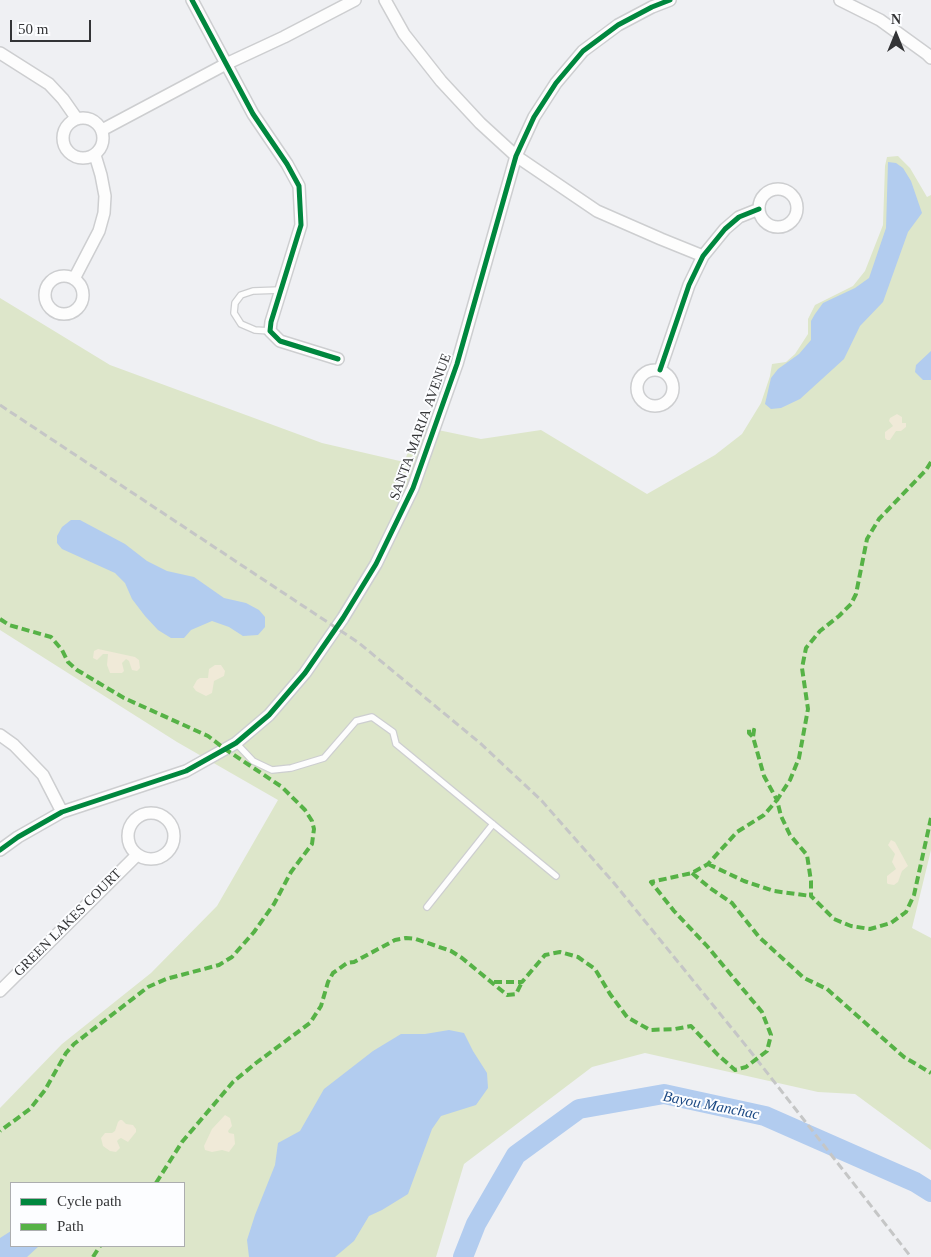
<!DOCTYPE html>
<html>
<head>
<meta charset="utf-8">
<style>
	body { margin:0 }
	#map { position:relative; width:931px; height:1257px; overflow:hidden; background:#eff0f3; font-family:"Times New Roman",serif }
	canvas { display:block }
	.legend { position:absolute; left:10px; top:1182px; width:175px; height:65px; box-sizing:border-box; background:#fcfdff; border:1px solid #acadaf; margin:0; padding:6px 9px; list-style:none; font-size:15px; color:#333436 }
	.legend li { display:flex; align-items:center; gap:10px; height:25px }
	.legend b { width:25px; border:1px solid #acadaf }
	.north { position:absolute; left:871px; top:10px; width:50px; height:50px; -webkit-text-stroke:4px #fcfdff; paint-order:stroke; rotate:0deg; font-size:14px; font-weight:700; line-height:20px; text-align:center; color:#333436 }
	.north::after { content:''; display:block; margin:auto; width:18px; height:22px; background:#333436; clip-path:polygon(50% 0,100% 100%,50% 72%,0 100%) }
	.scale { position:absolute; left:10px; top:20px; width:81px; height:22px; box-sizing:border-box; border:2px solid #333436; border-top:0; padding-left:6px; font-size:15px; line-height:18px; white-space:nowrap; color:#333436; -webkit-text-stroke:4px #fcfdff; paint-order:stroke }
</style>
</head>
<body>
<div id="map">
<canvas width="931" height="1257"></canvas>
<ul class="legend">
<li><b style="height:6px;background:#00873e"></b>Cycle path</li>
<li><b style="height:6px;background:#56b246"></b>Path</li>
</ul>
<div class="north">N</div>
<div class="scale">50 m</div>
</div>
<script>
const ctx = document.querySelector('canvas').getContext('2d');
ctx.lineJoin = 'round';
function fillPath(path, color) { ctx.fillStyle = color; ctx.fill(path, 'evenodd'); }
const shape = rows => new Path2D(rows.map(r => 'M' + r).join(''));
function trace(path, color, width, dash) { ctx.strokeStyle = color; ctx.lineWidth = width; ctx.lineCap = dash ? 'butt' : 'round'; ctx.setLineDash(dash || []); ctx.stroke(path); }
function drawText(font, color, halo, rows, align = 'center') {
  ctx.font = font + ' "Times New Roman",serif'; ctx.lineWidth = 4; ctx.setLineDash([]); ctx.textBaseline = 'middle'; ctx.strokeStyle = halo; ctx.fillStyle = color; for (const [text, x, y, turn = 0] of rows) {
    ctx.save(); ctx.translate(x, y); ctx.rotate((+turn || 0) * Math.PI / 180); ctx.textAlign = isNaN(turn) ? turn : align; if (halo) ctx.strokeText(text, 0, 0); ctx.fillText(text, 0, 0); ctx.restore();
  }
}
fillPath(shape([
	[898,156,910,168,927,197,931,195,931,850,912,928,931,938,931,1150,855,1094,818,1092,645,1053,592,1067,464,1164,436,1257,0,1257,0,1108,62,1044,151,973,217,906,278,800,177,742,0,630,0,298,110,365,322,443,404,462,419,426,481,439,541,430,647,494,715,455,742,434,761,403,770,376,772,364,786,362,795,354,808,334,808,319,815,305,853,286,865,271,883,225,885,166,887,157],
	[11,1183,184,1183,184,1246,11,1246]
]), '#dde6ca');
fillPath(shape([
	[897,414,902,417,902,423,906,423,906,427,901,431,896,431,890,440,887,440,885,438,885,432,893,426,889,421,890,418],
	[98,649,135,657,139,660,140,668,137,671,132,670,129,661,126,659,122,663,124,671,122,673,110,673,107,665,108,654,103,654,97,660,93,658,94,651],
	[215,665,221,665,225,671,224,676,214,681,212,693,206,696,196,691,193,687,197,680,200,678,208,678,209,669],
	[891,840,895,842,908,866,902,871,898,882,894,885,888,884,887,883,887,876,896,869,892,862,895,854,888,845],
	[225,1115,230,1118,232,1126,228,1131,229,1133,234,1134,235,1144,229,1152,222,1150,212,1152,205,1150,204,1146,212,1129],
	[120,1120,122,1120,126,1124,133,1125,136,1129,136,1132,128,1142,121,1138,119,1139,117,1141,120,1148,116,1152,110,1151,103,1146,101,1138,105,1133,112,1133,115,1131,118,1122]
]), '#f0ead8');
fillPath(shape([
	[888,162,896,163,903,168,911,181,922,213,908,232,883,302,860,326,844,359,800,399,781,408,771,409,765,404,771,378,778,369,799,354,811,340,811,321,815,314,823,303,855,288,869,278,886,228],
	[931,351,931,380,923,380,915,372,916,365],
	[71,520,80,520,125,544,147,561,167,571,194,577,224,598,246,603,259,610,265,617,265,627,258,635,243,636,229,627,212,621,191,630,184,638,171,638,158,630,145,616,132,599,125,583,115,573,62,549,57,543,57,536,62,527],
	[449,1030,464,1033,473,1051,487,1073,488,1088,476,1105,441,1116,432,1129,408,1194,382,1210,369,1216,354,1241,335,1257,249,1257,247,1240,255,1215,275,1165,278,1143,300,1131,324,1089,373,1051,401,1034,425,1034],
	[11,1231,11,1246,39,1246,27,1257,0,1257,0,1238]
]), '#b2ccef');
trace(shape([
	[463,1257,476,1224,516,1155,579,1109,664,1094,765,1116,915,1182,931,1192]
]), '#b2ccef', 20);
const lane = shape([
	[270,331,255,330,241,324,234,313,235,303,241,295,253,291,281,290],
	[236,743,253,761,272,770,291,768,324,758,356,721,372,717,393,732,396,744,556,876],
	[427,907,493,824]
]);
const street = shape([
	[192,0,253,114,287,164,299,186,301,225,271,322,270,331,280,341,338,359],
	[385,0,404,34,441,81,480,123,516,156,597,211,661,239,703,256],
	[840,0,880,20,927,54,931,58],
	[0,53,49,84,63,99,77,119],
	'63 138a20 20 0 1 1 40 0a20 20 0 1 1-40 0Z',
	[102,130,226,64,284,37,355,0],
	'759 208a19 19 0 1 1 38 0a19 19 0 1 1-38 0Z',
	'45 295a19 19 0 1 1 38 0a19 19 0 1 1-38 0Z',
	[74,279,99,231,104,213,105,196,101,175,95,155],
	'637 388a18 18 0 1 1 36 0a18 18 0 1 1-36 0Z',
	[660,370,689,285,703,256,725,229,739,217,759,209],
	[0,735,14,745,43,775,62,812],
	'128 836a23 23 0 1 1 46 0a23 23 0 1 1-46 0Z',
	[0,850,18,837,62,812,186,771,236,743,269,715,305,673,343,618,376,564,413,488,457,364,516,156,534,117,556,83,583,51,618,25,652,7,670,0],
	[0,991,137,855]
]);
trace(lane, '#cdced0', 8);
trace(street, '#cdced0', 14);
trace(lane, '#fdfdfd', 5.5);
trace(street, '#fdfdfd', 11);
trace(shape([
	[0,405,359,643,480,743,541,800,614,883,747,1047,911,1257]
]), '#c5c6c6', 3, [8, 4]);
trace(shape([
	[931,462,926,470,879,519,867,539,856,594,851,604,839,616,820,631,806,648,802,668,808,709,799,758,790,780,777,800,781,816,790,835,807,855,811,881,811,896,834,919,851,926,870,929,891,923,906,912,914,895,931,818],
	[0,619,9,625,51,637,62,650,68,662,77,670,124,698,208,736,225,749,282,787,305,810,312,821,314,829,312,844,291,872,274,904,254,932,232,957,219,965,166,979,148,987,74,1044,66,1053,45,1090,30,1109,0,1131],
	[708,864,744,881,774,891,811,896],
	[692,873,710,888,732,903,759,937,804,978,827,989,904,1057,931,1073],
	[494,982,522,982,545,955,560,952,578,957,595,969,610,994,627,1017,650,1030,675,1029,691,1026,718,1055,735,1070,746,1067,767,1051,771,1035,762,1012,707,946,674,911,651,882,692,873,708,864,737,832,764,815,777,800,764,776,753,737,754,730,749,729,749,733,753,737],
	[156,1183,182,1142,233,1082,256,1063,310,1023,321,1006,328,982,333,973,347,963,354,962,395,940,406,938,416,939,451,951,462,958,507,995,516,994,522,982],
	[93,1257,100,1246]
]), '#56b246', 4, [8, 4]);
trace(shape([
	[192,0,253,114,287,164,299,186,301,225,271,322,270,331,280,341,338,359],
	[660,370,689,285,703,256,725,229,739,217,759,209],
	[0,850,18,837,62,812,186,771,236,743,269,715,305,673,343,618,376,564,413,488,457,364,516,156,534,117,556,83,583,51,618,25,652,7,670,0]
]), '#00873e', 5);
drawText('14px', '#333436', '#fcfdff', [
	["SANTA MARIA AVENUE",421,427,-70],
	["GREEN LAKES COURT",68,923,-45]
]);
drawText('italic 15px', '#1b4984', '#fcfdff', [
	["Bayou Manchac",711,1106,11]
]);
</script>
</body>
</html>
